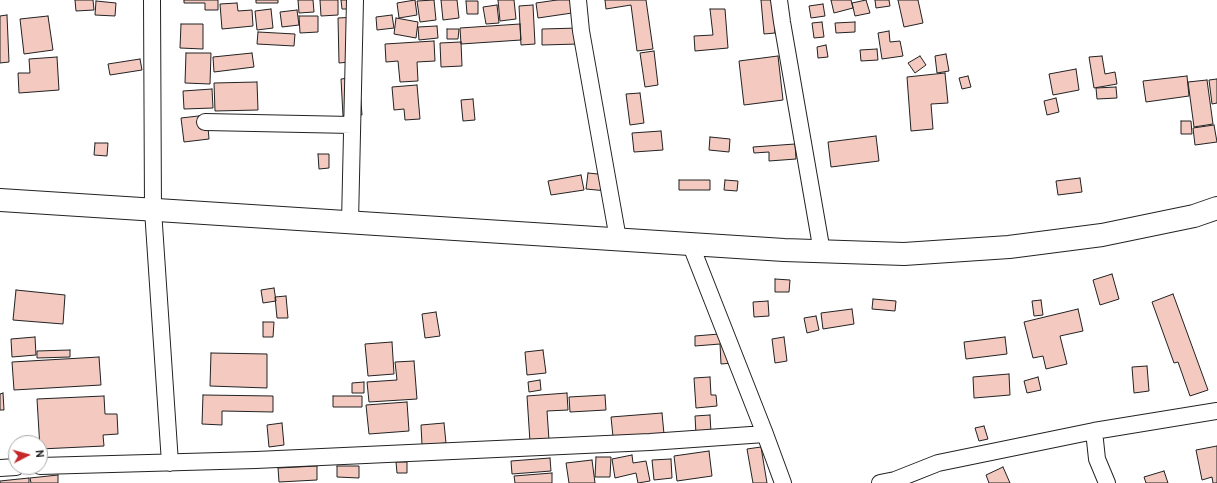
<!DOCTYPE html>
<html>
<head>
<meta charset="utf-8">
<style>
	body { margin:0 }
	#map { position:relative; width:1217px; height:483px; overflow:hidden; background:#fff; font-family:Overpass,sans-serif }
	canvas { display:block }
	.north { position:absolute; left:8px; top:435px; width:40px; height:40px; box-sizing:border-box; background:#fff; border:1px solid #a7a7a7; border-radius:50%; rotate:84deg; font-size:11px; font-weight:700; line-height:16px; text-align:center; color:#222 }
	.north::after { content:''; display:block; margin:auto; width:14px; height:18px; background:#c62828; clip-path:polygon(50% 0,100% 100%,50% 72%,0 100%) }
</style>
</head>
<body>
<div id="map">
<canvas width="1217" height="483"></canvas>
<div class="north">N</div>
</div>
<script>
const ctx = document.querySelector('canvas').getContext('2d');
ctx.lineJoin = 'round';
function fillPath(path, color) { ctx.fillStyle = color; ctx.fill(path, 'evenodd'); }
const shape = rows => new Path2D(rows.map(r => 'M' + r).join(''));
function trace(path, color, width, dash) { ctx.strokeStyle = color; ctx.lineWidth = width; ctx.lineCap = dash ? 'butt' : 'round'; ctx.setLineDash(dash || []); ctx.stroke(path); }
const building = shape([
	[75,0,93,0,94,10,76,11,75,0],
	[184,0,218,0,218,10,205,10,205,3,184,3,184,0],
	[256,0,278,0,278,3,256,3,256,0],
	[298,0,313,0,314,12,299,13,298,0],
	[320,0,338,0,338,15,321,16,320,0],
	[341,0,358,0,359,9,342,9,341,0],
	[415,0,417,15,399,18,397,3,415,0],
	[434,0,436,20,420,22,417,1,434,0],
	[441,0,457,0,459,18,443,20,441,0],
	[498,0,514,0,516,19,500,21,498,0],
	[557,0,578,0,579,12,538,18,536,3,557,0],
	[605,0,646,0,653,49,637,51,631,5,606,9,605,0],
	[761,0,773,0,775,33,764,34,761,0],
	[831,0,851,0,853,8,834,13,831,0],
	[866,0,870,13,855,16,852,3,866,0],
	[875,0,889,0,890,6,876,8,875,0],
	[898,0,918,0,923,23,904,27,898,0],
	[96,1,116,3,115,16,95,15,96,1],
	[466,1,478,1,478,14,467,14,466,1],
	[237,3,238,11,252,10,253,26,222,29,220,4,237,3],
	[823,4,825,16,811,18,809,6,823,4],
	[497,5,499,23,486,24,483,7,497,5],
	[533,5,535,44,521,45,519,6,533,5],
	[271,9,273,28,257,30,255,11,271,9],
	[710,9,725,9,728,48,695,51,694,36,713,35,710,9],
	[297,10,299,25,282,27,280,12,297,10],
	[7,15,9,62,0,63,0,16,7,15],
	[392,15,394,28,377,30,376,17,392,15],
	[48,16,53,50,24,54,20,19,48,16],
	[299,16,318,16,318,32,300,33,299,16],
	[357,17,360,61,339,63,338,18,357,17],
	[396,18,418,22,416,38,394,34,396,18],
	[822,22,824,37,814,38,812,23,822,22],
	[855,22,855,32,836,33,835,23,855,22],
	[181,24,203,24,203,49,180,48,181,24],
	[520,24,521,40,461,44,460,28,520,24],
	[437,26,438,38,419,40,418,27,437,26],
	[579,28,579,44,542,45,542,29,579,28],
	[447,29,459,29,458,39,447,39,447,29],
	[889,31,890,42,900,41,903,56,882,59,878,33,889,31],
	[258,32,295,34,294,46,257,44,258,32],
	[434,41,435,61,417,62,418,81,400,82,398,61,386,62,385,44,434,41],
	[461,42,462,66,441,67,440,43,461,42],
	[826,45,828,57,818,58,817,47,826,45],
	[877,49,878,60,861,61,860,50,877,49],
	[654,51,658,85,645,87,640,53,654,51],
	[186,53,211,53,210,84,185,83,186,53],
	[252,53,254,67,214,72,213,57,252,53],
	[946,54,949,71,937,73,935,56,946,54],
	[778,56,783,100,744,105,739,61,778,56],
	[920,56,926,65,915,73,908,63,920,56],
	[1102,56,1105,74,1115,72,1117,84,1094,88,1089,57,1102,56],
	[57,57,59,90,19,93,18,73,30,73,29,59,57,57],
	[140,59,142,70,110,75,108,64,140,59],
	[1076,69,1079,90,1053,95,1049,74,1076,69],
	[945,73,948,103,931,104,933,129,911,131,907,77,945,73],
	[968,76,971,87,962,89,959,78,968,76],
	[1187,76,1189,96,1146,102,1143,81,1187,76],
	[359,77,362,115,343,116,341,79,359,77],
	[1217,79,1217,103,1212,104,1209,80,1217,79],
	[1207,80,1213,124,1194,127,1188,82,1207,80],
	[257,82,258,110,215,111,214,83,257,82],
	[417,85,420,119,405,120,404,109,394,110,392,87,417,85],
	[1116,87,1117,98,1097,99,1096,88,1116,87],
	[212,89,213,108,184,109,183,91,212,89],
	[640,93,644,123,630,125,626,94,640,93],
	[1056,98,1059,112,1047,115,1044,101,1056,98],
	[473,99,475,120,463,121,461,100,473,99],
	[207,115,209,139,184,142,181,118,207,115],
	[1181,121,1191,121,1192,134,1181,134,1181,121],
	[1214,125,1217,142,1195,145,1193,128,1214,125],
	[661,131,663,150,634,152,632,133,661,131],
	[876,136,879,161,831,167,828,142,876,136],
	[710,137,730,139,729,152,709,150,710,137],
	[95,143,108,143,107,156,94,155,95,143],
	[795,144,796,159,769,161,769,152,754,153,753,147,795,144],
	[318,154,329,154,329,168,319,169,318,154],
	[588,173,608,175,607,191,586,189,588,173],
	[581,175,584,190,551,195,548,181,581,175],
	[1080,178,1082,192,1058,195,1056,181,1080,178],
	[679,180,710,180,710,190,679,190,679,180],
	[725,180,738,181,737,191,724,190,725,180],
	[1112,274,1119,299,1100,305,1093,280,1112,274],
	[775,279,790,280,789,292,775,292,775,279],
	[274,288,276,301,263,303,261,290,274,288],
	[16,290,65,295,63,324,13,320,16,290],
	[1173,294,1208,390,1190,396,1178,362,1174,363,1152,302,1173,294],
	[286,296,288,318,277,318,275,297,286,296],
	[873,299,896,301,895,311,872,309,873,299],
	[1041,300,1043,315,1034,316,1032,301,1041,300],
	[768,301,769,316,754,317,753,302,768,301],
	[852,309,854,324,823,329,821,313,852,309],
	[1078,309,1083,331,1060,336,1067,364,1046,369,1043,356,1033,358,1024,322,1078,309],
	[436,312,440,336,425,338,422,314,436,312],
	[816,316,819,330,807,333,804,318,816,316],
	[263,322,274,322,273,337,263,337,263,322],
	[731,333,733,363,721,364,720,344,695,346,695,336,731,333],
	[35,337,36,355,12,357,11,339,35,337],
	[784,337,787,361,775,363,772,339,784,337],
	[1005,337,1007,354,966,359,964,342,1005,337],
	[392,342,394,374,368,376,365,344,392,342],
	[70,350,70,357,37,358,37,351,70,350],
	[543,350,546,373,527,375,525,352,543,350],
	[211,353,267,354,267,388,210,386,211,353],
	[99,357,101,385,14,390,12,362,99,357],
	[414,361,417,399,369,402,367,382,397,380,395,362,414,361],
	[1147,366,1149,391,1134,393,1132,367,1147,366],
	[1009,374,1010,395,974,398,973,377,1009,374],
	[710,377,711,395,716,395,717,406,696,408,694,378,710,377],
	[1038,377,1041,390,1027,393,1024,381,1038,377],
	[540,380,541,390,529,392,528,382,540,380],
	[364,382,364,393,352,393,352,383,364,382],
	[3,393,4,410,0,410,0,394,3,393],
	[567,393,568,410,547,411,549,440,530,442,527,396,567,393],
	[203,395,273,396,273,412,222,411,222,425,202,424,203,395],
	[605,395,606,410,570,412,569,397,605,395],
	[104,396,105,414,117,414,118,434,103,435,104,446,40,449,37,399,104,396],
	[333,396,362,396,362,407,333,407,333,396],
	[407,402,409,431,369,434,366,405,407,402],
	[662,413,664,434,613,437,611,417,662,413],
	[710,415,711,433,696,434,695,416,710,415],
	[282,423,284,445,269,447,267,425,282,423],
	[444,423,446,443,422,445,421,425,444,423],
	[984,426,988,439,979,441,975,428,984,426],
	[1217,446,1217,483,1213,483,1212,477,1202,480,1196,450,1217,446],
	[761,447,767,483,753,483,747,449,761,447],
	[709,451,712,476,677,481,674,456,709,451],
	[632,455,633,463,646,461,650,481,638,483,636,473,615,478,612,459,632,455],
	[596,457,611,457,610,477,595,477,596,457],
	[550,458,551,471,512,474,511,461,550,458],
	[671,459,672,478,654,480,652,460,671,459],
	[592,460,595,483,569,483,566,463,592,460],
	[396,462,407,462,407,473,397,473,396,462],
	[317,466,317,480,279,482,278,468,317,466],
	[337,466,359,466,359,478,337,477,337,466],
	[1003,467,1010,483,989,483,986,475,1003,467],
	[1164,471,1168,483,1146,483,1144,477,1164,471],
	[552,473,552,483,515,483,514,476,552,473],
	[58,475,58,483,31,483,30,478,58,475],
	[29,478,29,483,0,483,0,481,29,478]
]);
fillPath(building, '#f3c9c0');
trace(building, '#222', 1);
const street = shape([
	[152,0,153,210,170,463],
	[578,0,581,31,618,239],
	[779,0,782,22,822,252],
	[205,122,352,125],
	[350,222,355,0],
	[690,243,765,434,783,483],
	[1094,431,1097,459,1107,483],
	[40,466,256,460,650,442,765,434],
	[0,468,16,467],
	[880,483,895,480,938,463,1094,431,1217,411]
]);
const primary = shape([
	[0,200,784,250,904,254,1009,247,1102,235,1194,216,1217,208]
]);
trace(street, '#222', 18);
trace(primary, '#222', 24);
trace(street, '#fff', 16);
trace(primary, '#fff', 22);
</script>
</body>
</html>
